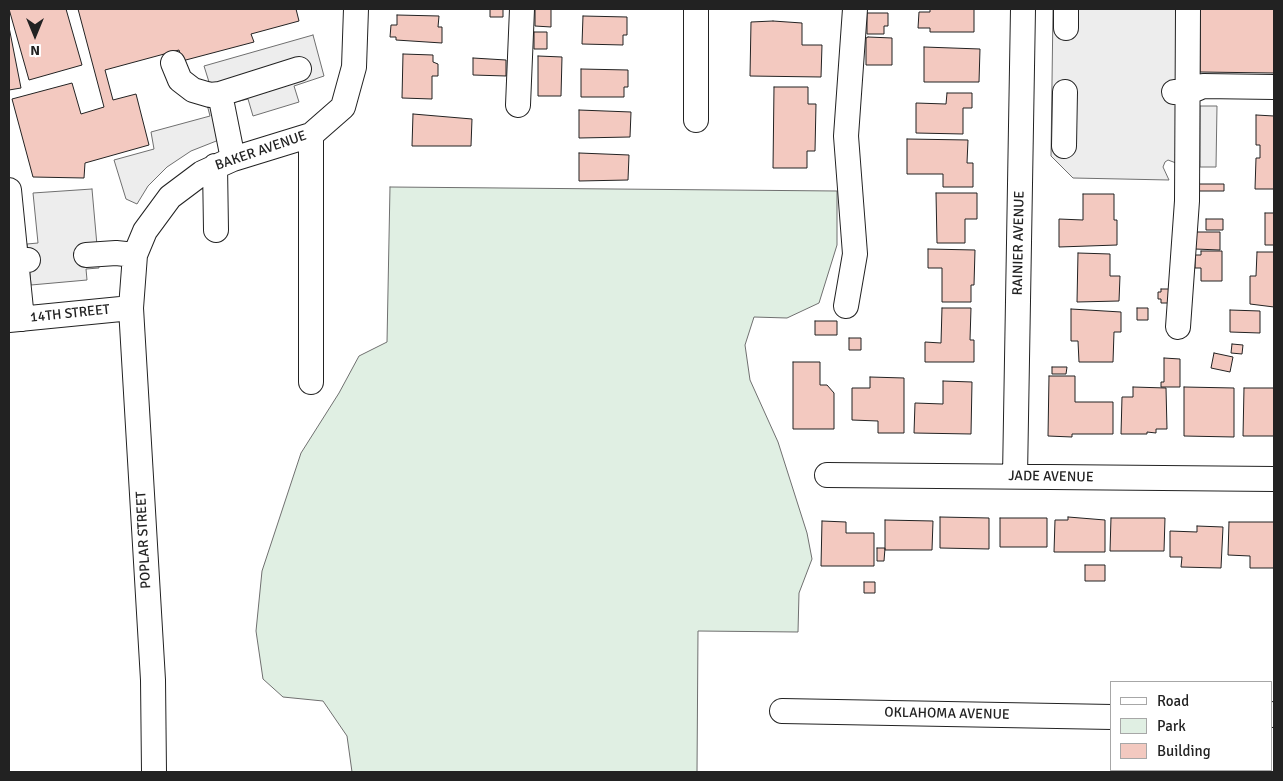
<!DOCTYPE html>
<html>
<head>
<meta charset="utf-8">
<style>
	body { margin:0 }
	#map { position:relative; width:1283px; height:781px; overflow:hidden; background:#fff; font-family:Signika,sans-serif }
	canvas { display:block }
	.frame { position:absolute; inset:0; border:10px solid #222; pointer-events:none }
	.legend { position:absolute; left:1110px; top:681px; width:162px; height:90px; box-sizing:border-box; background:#fff; border:1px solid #a7a7a7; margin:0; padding:6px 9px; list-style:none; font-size:15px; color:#222 }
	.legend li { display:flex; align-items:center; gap:10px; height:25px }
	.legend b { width:25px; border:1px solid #a7a7a7 }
	.north { position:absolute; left:10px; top:10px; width:50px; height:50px; -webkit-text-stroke:4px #fff; paint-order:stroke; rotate:180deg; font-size:14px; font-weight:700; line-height:20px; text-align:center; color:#222 }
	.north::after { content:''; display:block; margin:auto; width:18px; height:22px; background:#222; clip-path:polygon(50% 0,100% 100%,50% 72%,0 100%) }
</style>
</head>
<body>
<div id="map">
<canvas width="1283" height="781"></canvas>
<div class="frame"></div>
<ul class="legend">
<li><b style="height:6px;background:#fff"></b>Road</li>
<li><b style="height:14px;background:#e0efe3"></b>Park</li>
<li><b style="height:14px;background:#f3c9c0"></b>Building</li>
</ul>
<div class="north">N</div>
</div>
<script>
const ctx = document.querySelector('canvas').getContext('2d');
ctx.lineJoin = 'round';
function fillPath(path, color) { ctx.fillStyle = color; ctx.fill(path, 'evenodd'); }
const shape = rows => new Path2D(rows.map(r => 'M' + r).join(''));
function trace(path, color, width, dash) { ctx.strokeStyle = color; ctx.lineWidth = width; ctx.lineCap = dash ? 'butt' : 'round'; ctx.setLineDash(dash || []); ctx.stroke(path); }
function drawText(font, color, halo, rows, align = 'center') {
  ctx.font = font + ' Signika,sans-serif'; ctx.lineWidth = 4; ctx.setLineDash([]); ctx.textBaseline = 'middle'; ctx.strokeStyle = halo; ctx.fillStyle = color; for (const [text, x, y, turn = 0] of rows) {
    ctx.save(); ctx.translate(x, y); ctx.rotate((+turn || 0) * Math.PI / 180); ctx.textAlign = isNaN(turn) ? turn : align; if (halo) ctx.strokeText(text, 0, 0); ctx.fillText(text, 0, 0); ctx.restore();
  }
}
const green = shape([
	[390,187,837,191,837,245,819,303,787,318,754,317,745,345,750,380,778,442,807,533,812,559,799,593,798,632,698,631,697,772,352,772,347,736,323,701,283,697,263,679,256,631,262,571,301,453,339,393,359,356,387,342,390,187]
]);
fillPath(green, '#e0efe3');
trace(green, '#6f6f6f', 1);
const parking = shape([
	[1053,9,1179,9,1176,163,1168,160,1165,162,1163,167,1169,180,1073,178,1051,156,1053,9],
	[313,35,324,76,294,86,299,102,253,116,248,99,227,104,234,134,191,151,167,167,148,186,137,204,126,199,114,160,154,149,151,132,210,116,202,85,209,82,204,66,313,35],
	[1200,106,1217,106,1216,167,1200,167,1200,106],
	[92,189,99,268,86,269,87,280,31,285,27,244,38,243,33,193,92,189]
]);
fillPath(parking, '#ededed');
trace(parking, '#6f6f6f', 1);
const building = shape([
	[9,9,66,9,82,65,29,80,9,9],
	[78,9,296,9,299,21,251,34,254,42,182,61,179,50,105,70,113,100,136,94,149,145,85,163,84,178,33,177,12,99,72,83,81,114,104,107,78,9],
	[490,9,503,9,503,17,490,17,490,9],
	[535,9,551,9,551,27,535,26,535,9],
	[930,9,974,9,974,32,930,32,930,28,918,28,919,12,930,12,930,9],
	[1200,9,1274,9,1274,73,1200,72,1200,9],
	[867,13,888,13,888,26,884,26,884,34,867,34,867,13],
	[397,15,439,16,438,27,442,27,442,43,396,40,396,37,390,37,391,25,397,25,397,15],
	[583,16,627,17,627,35,623,35,623,45,582,44,583,16],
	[773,21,802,23,802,45,822,45,821,77,750,76,751,22,773,21],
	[9,27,21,88,9,90,9,27],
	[534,32,547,32,547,49,534,49,534,32],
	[868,37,892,38,892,65,866,65,866,38,868,37],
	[924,47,980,49,979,82,924,82,924,47],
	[403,54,433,55,433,62,438,64,438,76,432,76,432,99,402,98,403,54],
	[538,56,562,57,561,96,538,96,538,56],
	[473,58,506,60,506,76,473,75,473,58],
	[581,69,628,70,628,87,624,87,624,97,581,97,581,69],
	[774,87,808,87,808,104,816,104,815,151,807,151,807,168,773,168,774,87],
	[947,93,972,93,972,108,963,108,963,134,916,133,916,103,946,104,947,93],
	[579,110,631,112,630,137,579,138,579,110],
	[413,114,472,119,471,146,412,146,413,114],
	[1256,115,1274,116,1274,189,1255,189,1256,158,1260,158,1260,145,1256,145,1256,115],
	[907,139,968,140,967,163,973,163,973,187,943,187,943,174,907,174,907,139],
	[579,153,629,155,628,180,579,181,579,153],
	[1199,184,1224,184,1224,191,1199,191,1199,184],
	[936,193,977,193,977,219,965,219,965,243,937,243,936,193],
	[1083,194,1114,194,1114,220,1117,220,1117,245,1059,247,1059,219,1083,220,1083,194],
	[1265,213,1274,213,1274,245,1265,245,1265,213],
	[1206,219,1223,219,1223,230,1206,230,1206,219],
	[1195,232,1220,232,1220,250,1195,249,1195,232],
	[928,249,975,250,974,285,971,285,971,302,942,302,942,268,928,268,928,249],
	[1201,251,1222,251,1222,281,1201,281,1201,268,1195,268,1195,255,1201,255,1201,251],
	[1257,252,1274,252,1274,307,1250,304,1250,276,1256,276,1257,252],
	[1078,253,1110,254,1110,276,1120,276,1119,301,1077,302,1078,253],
	[1161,289,1171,289,1170,303,1161,303,1161,299,1158,299,1158,292,1161,292,1161,289],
	[942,308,971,308,970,340,974,340,974,362,925,362,925,342,941,343,942,308],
	[1137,308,1148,308,1148,320,1137,320,1137,308],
	[1071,309,1121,312,1121,332,1114,332,1113,362,1079,362,1078,341,1071,341,1071,309],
	[1230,310,1260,311,1260,333,1230,332,1230,310],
	[815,321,837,321,837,335,815,335,815,321],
	[849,338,861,338,861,350,849,350,849,338],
	[1232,344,1243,345,1242,354,1231,353,1232,344],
	[1214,353,1233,357,1230,372,1211,368,1214,353],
	[1164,358,1180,359,1180,387,1161,387,1161,382,1164,382,1164,358],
	[793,362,820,362,820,385,827,385,834,393,834,429,793,429,793,362],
	[1052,367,1067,367,1066,374,1052,374,1052,367],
	[1049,376,1075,376,1075,402,1113,402,1113,434,1072,434,1072,437,1048,436,1049,376],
	[870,377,904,378,904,433,878,433,878,421,852,420,852,388,870,388,870,377],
	[943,381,972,382,971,434,914,433,915,403,943,404,943,381],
	[1133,387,1166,388,1167,429,1156,429,1156,433,1147,432,1147,434,1121,434,1122,397,1133,397,1133,387],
	[1184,387,1234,388,1234,437,1184,436,1184,387],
	[1244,388,1274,388,1274,436,1243,436,1244,388],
	[940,517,989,518,989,549,940,548,940,517],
	[1068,517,1105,520,1105,552,1054,552,1055,520,1068,520,1068,517],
	[1000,518,1047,518,1047,547,1000,547,1000,518],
	[1111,518,1165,518,1164,551,1110,551,1111,518],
	[885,520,933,521,932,550,885,550,885,520],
	[822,521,846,522,846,533,874,533,874,566,821,566,822,521],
	[1229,522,1274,522,1274,568,1250,568,1250,556,1228,555,1229,522],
	[1197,526,1223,527,1221,568,1181,567,1182,557,1170,557,1170,531,1197,532,1197,526],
	[877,548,885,548,884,561,877,561,877,548],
	[1085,565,1105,565,1105,581,1085,581,1085,565],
	[864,582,875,582,875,593,864,593,864,582]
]);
fillPath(building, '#f3c9c0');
trace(building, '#222', 1);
const minor = shape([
	[1066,28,1066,9],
	[173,63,180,80,193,90,210,95,220,94],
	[1174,92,1187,93,1203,86,1274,87],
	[518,105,522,9],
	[696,120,696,9],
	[311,135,311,382],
	[1064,146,1065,92],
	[233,159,220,94,299,69],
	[215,166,216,230],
	[9,190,16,260],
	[86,255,116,253,135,255],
	[846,306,855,254,846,136,855,9],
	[22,319,16,260,28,260],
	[9,320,131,308],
	[1178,327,1187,201,1188,9],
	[827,475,1274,479],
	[1015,476,1023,9],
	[782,711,1112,717],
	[1272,715,1274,714],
	[154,772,153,680,131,308,135,255,145,231,170,197,202,173,233,159,311,135,343,107,354,67,356,9]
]);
trace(minor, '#222', 26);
trace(minor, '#fff', 24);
drawText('14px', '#222', '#fff', [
	["BAKER AVENUE",261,151,-19],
	["RAINIER AVENUE",1019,243,-89],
	["14TH STREET",70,314,-6],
	["JADE AVENUE",1051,477,1],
	["POPLAR STREET",144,540,-93],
	["OKLAHOMA AVENUE",947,714,1]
]);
</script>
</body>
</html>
